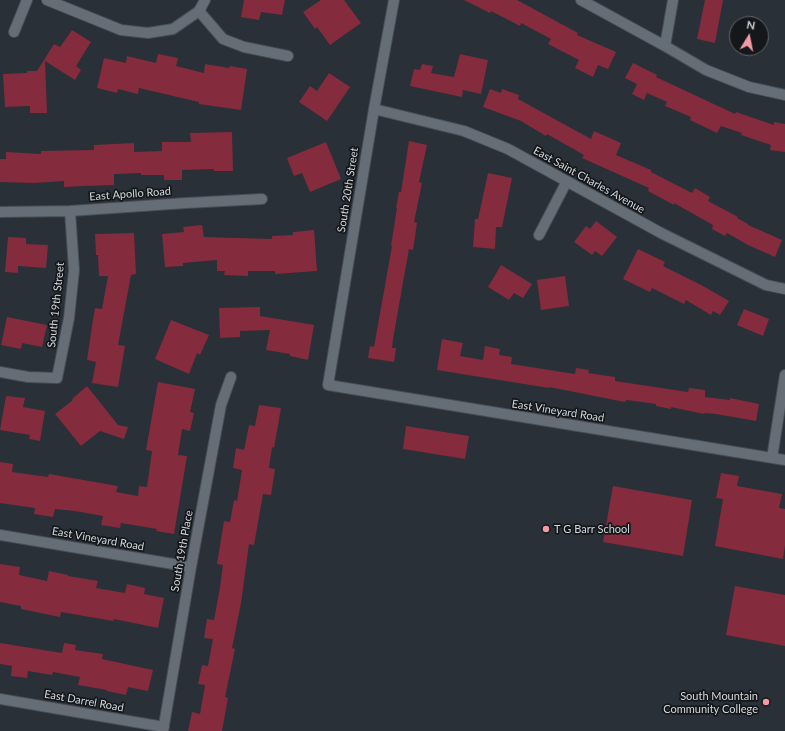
<!DOCTYPE html>
<html>
<head>
<meta charset="utf-8">
<style>
	body { margin:0 }
	#map { position:relative; width:785px; height:731px; overflow:hidden; background:#293038; font-family:Lato,sans-serif }
	canvas { display:block }
	.north { position:absolute; left:729px; top:16px; width:40px; height:40px; box-sizing:border-box; background:#14181b; border:1px solid #606468; border-radius:50%; rotate:10deg; font-size:11px; font-weight:700; line-height:16px; text-align:center; color:#d3d7dc }
	.north::after { content:''; display:block; margin:auto; width:14px; height:18px; background:#f49aa5; clip-path:polygon(50% 0,100% 100%,50% 72%,0 100%) }
</style>
</head>
<body>
<div id="map">
<canvas width="785" height="731"></canvas>
<div class="north">N</div>
</div>
<script>
const ctx = document.querySelector('canvas').getContext('2d');
ctx.lineJoin = 'round';
function fillPath(path, color) { ctx.fillStyle = color; ctx.fill(path, 'evenodd'); }
const shape = rows => new Path2D(rows.map(r => 'M' + r).join(''));
function trace(path, color, width, dash) { ctx.strokeStyle = color; ctx.lineWidth = width; ctx.lineCap = dash ? 'butt' : 'round'; ctx.setLineDash(dash || []); ctx.stroke(path); }
function drawText(font, color, halo, rows, align = 'center') {
  ctx.font = font + ' Lato,sans-serif'; ctx.lineWidth = 3.5; ctx.setLineDash([]); ctx.textBaseline = 'middle'; ctx.strokeStyle = halo; ctx.fillStyle = color; for (const [text, x, y, turn = 0] of rows) {
    ctx.save(); ctx.translate(x, y); ctx.rotate((+turn || 0) * Math.PI / 180); ctx.textAlign = isNaN(turn) ? turn : align; if (halo) ctx.strokeText(text, 0, 0); ctx.fillText(text, 0, 0); ctx.restore();
  }
}
fillPath(shape([
	[244,0,285,0,282,15,261,12,259,20,241,17],
	[321,0,344,0,361,23,330,45,317,27,315,29,303,12],
	[464,0,517,0,578,33,577,35,616,52,608,69,598,65,593,77,575,68,579,60,548,44,551,39,521,23,520,26,491,11,490,13],
	[705,0,723,0,715,43,697,39],
	[72,30,91,42,76,66,81,70,75,80,45,61,47,113,30,113,30,106,5,107,3,74,27,73,27,71,37,71,54,44,60,47],
	[158,54,178,58,176,66,204,73,205,64,229,68,230,66,247,69,241,110,199,104,199,102,139,88,138,94,118,89,117,93,97,88,104,58,126,63,127,56,156,63],
	[460,54,488,60,481,94,463,90,462,97,410,86,414,69,420,70,422,64,433,66,431,73,454,77],
	[633,63,657,75,656,77,735,114,736,112,774,125,774,122,785,124,785,152,770,150,771,145,741,135,742,133,721,126,717,133,690,120,691,117,665,106,667,102,647,93,644,100,632,94,637,84,625,78],
	[329,73,350,87,327,121,299,102,310,86,317,91],
	[490,89,501,93,502,89,519,95,518,99,591,139,594,131,621,143,616,155,651,170,651,172,692,193,695,188,710,197,708,201,738,217,737,218,748,224,748,225,782,240,775,257,748,245,727,233,725,236,712,229,713,225,674,203,674,205,648,191,649,188,582,158,584,155,547,134,546,136,521,121,483,107],
	[232,132,233,171,214,171,214,169,182,170,182,180,164,180,164,175,141,175,141,173,114,174,114,185,83,186,64,187,64,181,34,183,0,182,0,159,6,159,6,152,41,154,41,151,94,150,94,145,134,143,134,152,162,151,162,142,191,142,190,133],
	[409,141,427,145,419,182,422,183,414,222,417,223,413,250,409,249,393,339,392,348,396,348,394,362,368,358,370,346,374,347,392,246,391,246,397,208,396,208,399,192,401,192],
	[326,142,341,179,310,192,302,173,294,176,287,158],
	[488,173,512,178,502,227,496,227,495,249,473,247,475,219,478,219],
	[596,221,617,237,602,256,595,251,592,255,574,242,586,226,590,229],
	[202,225,204,237,272,239,272,236,293,235,293,232,314,230,317,271,275,274,275,271,248,271,248,276,224,275,225,271,217,271,217,260,183,263,183,266,165,267,162,234,184,232,183,227],
	[134,233,136,274,131,275,118,345,125,346,118,387,92,383,96,362,87,360,92,326,95,308,102,309,108,276,99,276,98,255,96,255,95,234],
	[8,237,26,238,26,244,48,245,46,268,18,266,18,273,5,272],
	[638,249,665,262,663,266,703,286,729,301,720,315,713,311,711,315,686,300,684,304,652,288,650,292,623,279],
	[501,265,532,284,523,298,514,293,509,300,488,287],
	[565,276,569,306,541,310,537,280],
	[260,307,260,316,314,325,308,360,290,356,290,354,266,350,270,330,240,331,240,337,220,338,219,308],
	[744,309,769,319,763,336,737,325],
	[7,317,47,325,42,347,22,343,21,349,1,345],
	[171,320,209,335,200,355,197,353,189,374,155,359],
	[442,339,463,343,460,356,483,360,485,346,500,349,499,355,512,357,511,364,575,374,576,368,589,370,588,373,615,377,615,381,688,392,689,388,705,390,705,397,730,400,730,398,759,404,756,421,716,414,705,413,704,414,671,407,671,409,656,406,656,404,635,401,626,400,625,402,549,387,549,388,437,370],
	[158,382,195,389,190,412,194,413,190,431,182,429,178,455,187,456,174,534,156,531,157,529,121,523,120,528,101,525,103,516,75,511,55,509,53,517,34,514,35,508,0,503,0,462,13,464,12,472,48,477,49,474,118,486,116,492,138,496,139,486,147,487,152,451,146,450],
	[87,386,118,425,128,427,124,439,100,431,81,446,55,414,73,400,72,399],
	[6,396,25,398,23,407,45,411,40,441,29,439,30,435,0,430],
	[259,405,281,408,274,448,272,447,269,468,275,469,271,495,263,494,254,545,249,544,241,603,232,648,235,649,225,697,228,698,222,731,188,731,192,712,200,714,205,685,198,684,202,665,208,666,213,639,204,638,207,619,214,620,220,587,223,565,217,564,224,521,230,522,234,500,237,501,242,470,233,468,236,448,244,450,249,425,255,426],
	[406,426,469,436,465,459,403,449],
	[721,473,739,476,737,486,782,494,779,508,785,509,785,545,783,559,715,546,723,499,716,498],
	[613,486,692,500,683,556,603,542],
	[0,564,20,567,19,575,47,581,49,571,68,575,68,576,98,581,96,588,125,593,127,584,145,588,144,594,164,598,158,628,114,619,113,621,61,612,60,617,21,609,21,606,0,602],
	[735,586,785,595,785,646,726,635],
	[0,643,62,653,64,643,76,645,75,650,103,654,102,659,153,670,148,691,128,687,126,695,107,691,107,690,78,685,80,677,53,672,52,675,28,671,27,678,11,676,12,666,0,664]
]), '#842b3d');
const minor = shape([
	[47,0,121,30,148,33,173,29,199,11,205,0],
	[394,0,374,109,328,385,785,460],
	[581,0,665,46,706,70,749,87,785,95],
	[199,11,223,39,244,47,288,56],
	[14,32,27,0],
	[665,46,673,0],
	[374,109,464,131,508,149,661,233,766,285,785,289],
	[0,212,70,211,186,203,262,199],
	[539,235,567,181],
	[0,372,28,377,57,378,69,318,74,270,70,211],
	[772,458,785,375],
	[0,535,191,567],
	[0,699,164,727],
	[163,731,191,567,221,405,231,377]
]);
trace(minor, '#474d54', 12);
trace(minor, '#656e77', 10);
for (const [x, y, r, color] of [
	[546,529,4,"#f49aa5"],
	[766,702,4,"#f49aa5"]
]) { const dot = new Path2D(); dot.arc(x, y, r, 0, 2 * Math.PI); ctx.fillStyle = color; ctx.fill(dot); trace(dot, '#14181b', 1.5); }
drawText('11px', '#d3d7dc', '#14181b', [
	["East Saint Charles Avenue",589,180,29],
	["South 20th Street",348,190,-81],
	["East Apollo Road",130,194,-4],
	["South 19th Street",56,305,-84],
	["East Vineyard Road",558,411,9],
	["East Vineyard Road",98,539,10],
	["South 19th Place",182,551,-80],
	["East Darrel Road",84,701,10]
]);
drawText('11px', '#d3d7dc', '#14181b', [
	["T G Barr School",554,529],
	["South Mountain",758,696,"right"],
	["Community College",758,709,"right"]
], 'left');
</script>
</body>
</html>
